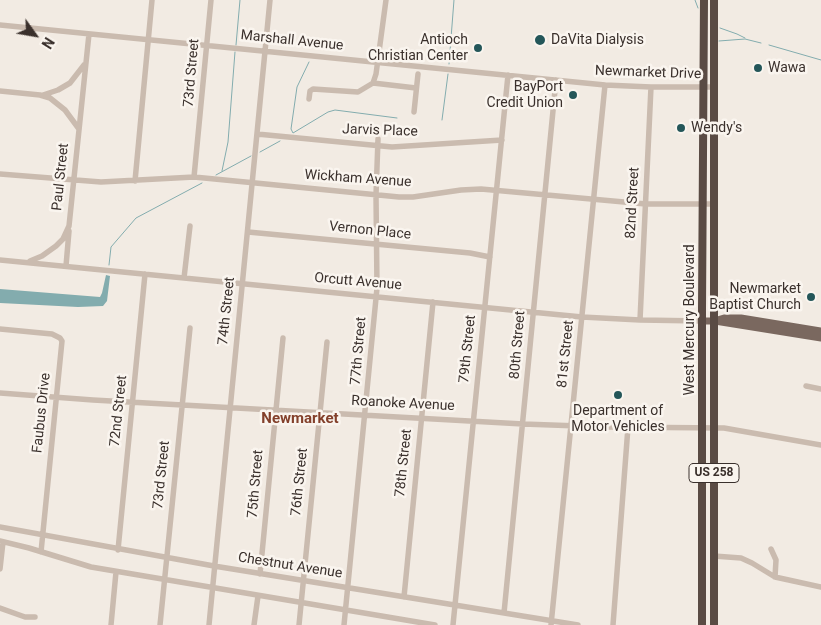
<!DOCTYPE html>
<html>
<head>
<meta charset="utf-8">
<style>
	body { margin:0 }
	#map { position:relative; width:821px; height:625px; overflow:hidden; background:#f2ebe3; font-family:Roboto,sans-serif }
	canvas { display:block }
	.north { position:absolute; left:10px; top:10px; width:50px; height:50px; -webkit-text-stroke:4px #faf5ef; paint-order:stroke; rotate:122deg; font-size:14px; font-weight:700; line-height:20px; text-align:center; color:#3a302c }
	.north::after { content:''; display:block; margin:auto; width:18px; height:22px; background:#3a302c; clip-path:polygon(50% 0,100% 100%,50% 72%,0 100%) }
</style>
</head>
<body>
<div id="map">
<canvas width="821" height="625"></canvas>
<div class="north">N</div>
</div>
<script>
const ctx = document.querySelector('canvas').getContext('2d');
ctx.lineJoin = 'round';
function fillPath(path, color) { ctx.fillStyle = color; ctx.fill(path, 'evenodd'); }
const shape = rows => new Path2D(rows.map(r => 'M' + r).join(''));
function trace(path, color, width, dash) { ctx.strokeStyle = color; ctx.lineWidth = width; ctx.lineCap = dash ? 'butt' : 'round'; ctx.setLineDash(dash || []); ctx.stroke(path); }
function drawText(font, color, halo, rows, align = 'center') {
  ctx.font = font + ' Roboto,sans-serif'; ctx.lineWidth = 5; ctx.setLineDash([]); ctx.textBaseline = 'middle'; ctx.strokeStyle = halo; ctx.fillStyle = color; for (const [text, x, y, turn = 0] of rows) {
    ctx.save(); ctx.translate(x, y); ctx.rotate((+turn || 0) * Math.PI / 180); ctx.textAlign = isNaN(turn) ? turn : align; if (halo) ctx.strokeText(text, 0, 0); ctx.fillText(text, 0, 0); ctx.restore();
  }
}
fillPath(shape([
	[106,275,110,276,107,301,103,306,78,307,0,303,0,289,100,297,102,293]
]), '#83acae');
trace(shape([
	[695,0,698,8],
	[720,28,737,34,745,38],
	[719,41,745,39,761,43],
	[236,45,240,0],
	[769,45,821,60],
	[309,62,297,87,291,129,293,133,328,112,335,110,397,118],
	[449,64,454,0],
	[442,120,448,74],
	[260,152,280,141],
	[222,171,228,142,235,52],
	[216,175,251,156],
	[109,265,111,247,136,218,202,183]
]), '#83acae', 1);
trace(shape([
	[0,25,605,85,651,87,714,87],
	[373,83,416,88],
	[0,91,40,95,50,98,65,110,79,129],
	[43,95,58,90,70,83,84,65],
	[309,99,310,91,313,89,358,92,373,83,376,74,386,0],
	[414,112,418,74],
	[257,134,392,147,502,140],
	[0,174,101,182,194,177,399,197,413,197,461,190,481,189,646,204,714,204],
	[194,177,211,0],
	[135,181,152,0],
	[248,232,470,253,490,257],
	[0,260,582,317,640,320,702,321],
	[30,261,42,256,56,246,63,239,69,226,89,34],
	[66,266,69,231],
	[184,278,190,226],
	[640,320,651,87],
	[0,329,52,334,60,338,62,341,41,552],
	[806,386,821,389],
	[0,393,93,400,523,424,607,427,724,428,821,445],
	[0,527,214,566,578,625],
	[0,541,29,548,91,567,435,625],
	[771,549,776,560,775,577],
	[118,550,145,274],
	[714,556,741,558,752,563,775,577,821,587],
	[0,569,3,542],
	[260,574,283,338],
	[404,597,433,302],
	[0,608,25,617,35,617],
	[504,613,556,80],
	[111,625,116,572],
	[160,625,190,328],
	[209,625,270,0],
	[254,625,258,596],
	[299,625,327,342],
	[344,625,377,288,376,195,378,139],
	[453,625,508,75],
	[551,625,605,85],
	[613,625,628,427]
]), '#cabbaf', 5.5);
trace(shape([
	[702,321,714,321,724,318,741,318,821,331],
	[715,321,821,338]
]), '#7a685f', 7);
trace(shape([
	[714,0,714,625],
	[702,625,702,308,704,0]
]), '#5a4b44', 8);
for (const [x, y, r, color] of [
	[540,40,6,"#245659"],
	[478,48,5,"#245659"],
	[758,68,5,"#245659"],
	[573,95,5,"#245659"],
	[681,128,5,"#245659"],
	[811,297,5,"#245659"],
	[618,395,5,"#245659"]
]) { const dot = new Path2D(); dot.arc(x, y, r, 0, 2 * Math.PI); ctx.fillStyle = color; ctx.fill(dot); trace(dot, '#faf5ef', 2); }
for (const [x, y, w] of [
	[714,473,50]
]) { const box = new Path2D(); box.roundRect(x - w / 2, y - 9.5, w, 19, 4); ctx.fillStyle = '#faf5ef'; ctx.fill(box); trace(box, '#3a302c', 1); }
drawText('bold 12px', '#3a302c', null, [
	["US 258",714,473]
]);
drawText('14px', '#3a302c', '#faf5ef', [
	["Antioch",468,40],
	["Christian Center",468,56],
	["DaVita Dialysis",551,40,"left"],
	["Wawa",768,68,"left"],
	["BayPort",563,87],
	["Credit Union",563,103],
	["Wendy's",691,128,"left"],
	["Newmarket",801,289],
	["Baptist Church",801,305],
	["Department of",618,411,"center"],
	["Motor Vehicles",618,427,"center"]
], 'right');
drawText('14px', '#3a302c', '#faf5ef', [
	["Marshall Avenue",292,41,6],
	["73rd Street",192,73,-85],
	["Newmarket Drive",648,73,2],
	["Jarvis Place",380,131,2],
	["Paul Street",61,177,-84],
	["Wickham Avenue",358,179,4],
	["82nd Street",633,203,-87],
	["Vernon Place",370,231,6],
	["Orcutt Avenue",358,282,5],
	["74th Street",227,311,-84],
	["West Mercury Boulevard",690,320,-90],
	["80th Street",518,345,-85],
	["79th Street",468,349,-84],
	["77th Street",359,351,-85],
	["81st Street",566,354,-84],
	["Roanoke Avenue",403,404,3],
	["72nd Street",119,411,-84],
	["Faubus Drive",42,413,-84],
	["78th Street",404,463,-84],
	["73rd Street",162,475,-84],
	["76th Street",300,482,-84],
	["75th Street",256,484,-85],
	["Chestnut Avenue",290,566,9]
]);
drawText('bold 15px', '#83402b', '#faf5ef', [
	["Newmarket",300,419]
]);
</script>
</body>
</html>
